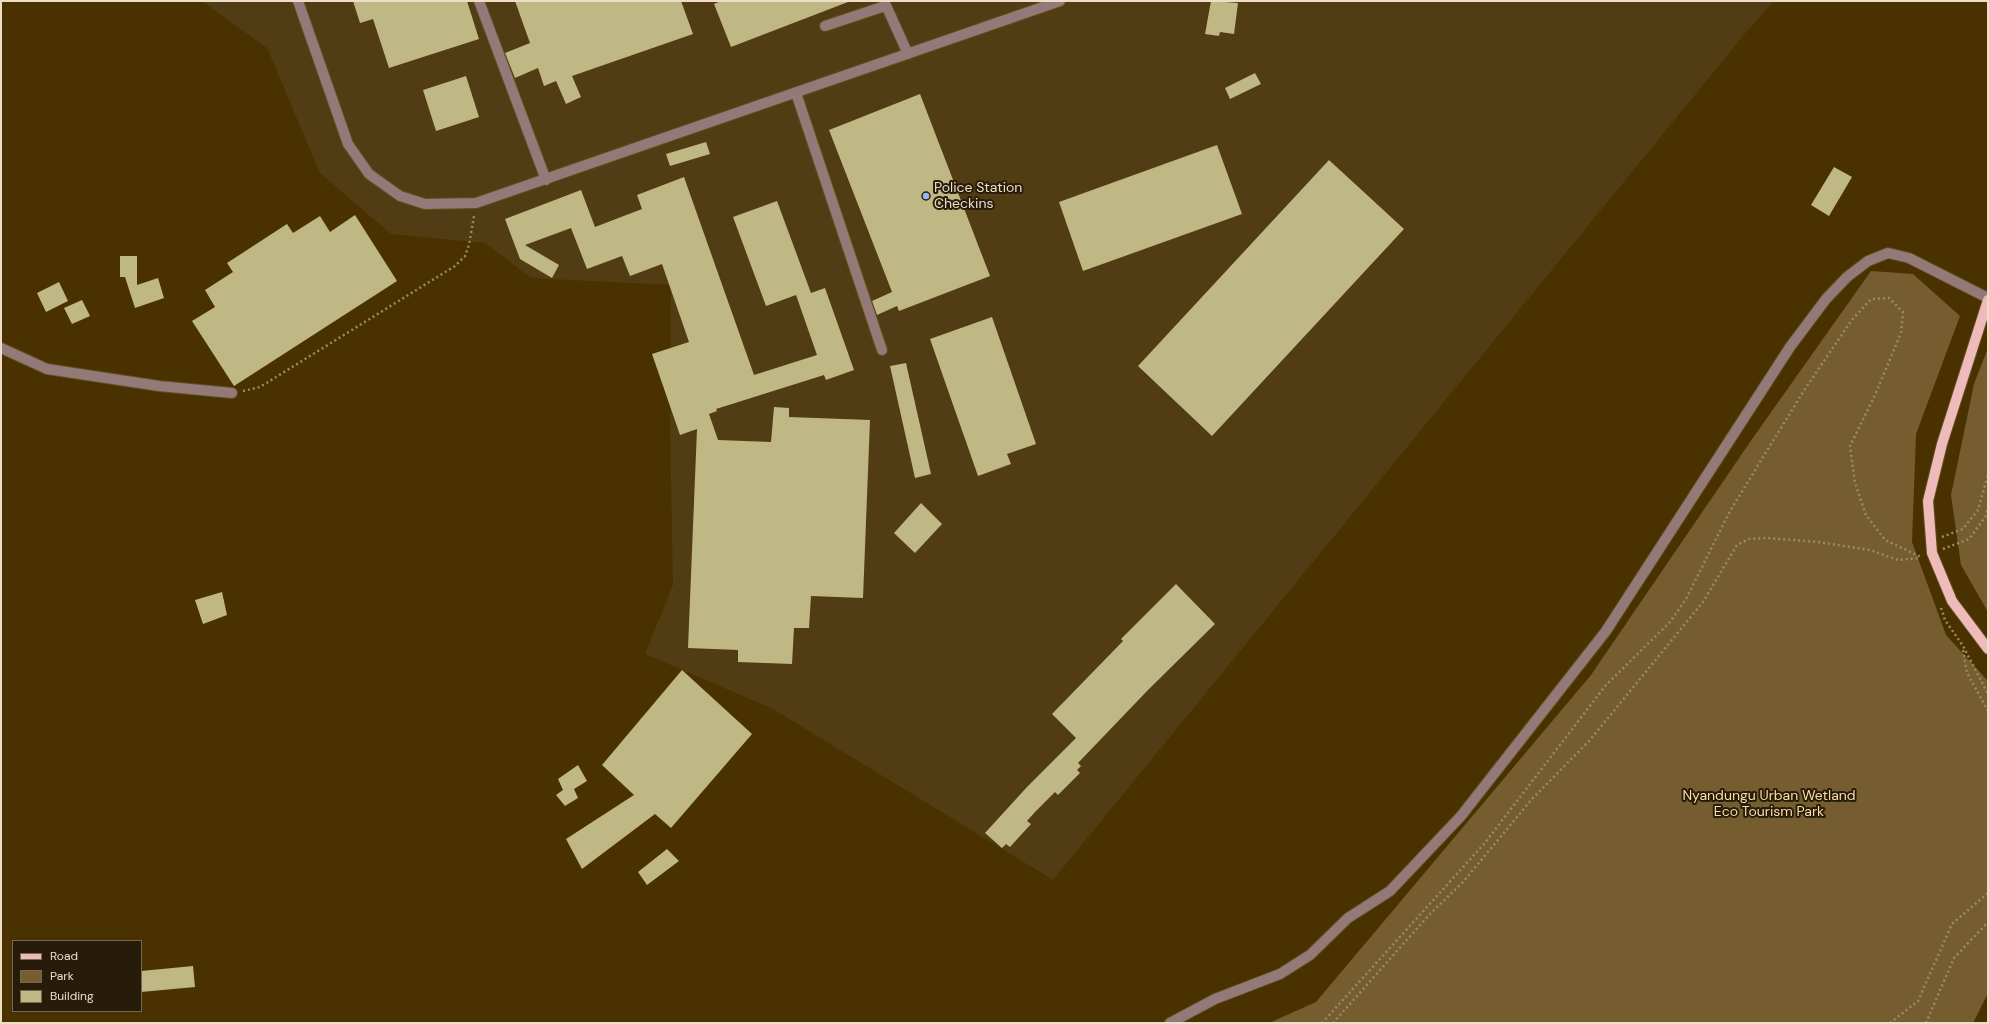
<!DOCTYPE html>
<html>
<head>
<meta charset="utf-8">
<style>
	body { margin:0 }
	#map { position:relative; width:1989px; height:1024px; overflow:hidden; background:#493200; font-family:"DM Sans",sans-serif }
	canvas { display:block }
	.frame { position:absolute; inset:0; border:2px solid #eddec7; pointer-events:none }
	.legend { position:absolute; left:12px; top:940px; width:130px; height:72px; box-sizing:border-box; background:#261c09; border:1px solid #766a55; margin:0; padding:5px 7px; list-style:none; font-size:12px; color:#eddec7 }
	.legend li { display:flex; align-items:center; gap:8px; height:20px }
	.legend b { width:20px; border:1px solid #766a55 }
</style>
</head>
<body>
<div id="map">
<canvas width="1989" height="1024"></canvas>
<div class="frame"></div>
<ul class="legend">
<li><b style="height:5px;background:#efbbba"></b>Road</li>
<li><b style="height:11px;background:#765d30"></b>Park</li>
<li><b style="height:11px;background:#c0b884"></b>Building</li>
</ul>
</div>
<script>
const ctx = document.querySelector('canvas').getContext('2d');
ctx.lineJoin = 'round';
function fillPath(path, color) { ctx.fillStyle = color; ctx.fill(path, 'evenodd'); }
const shape = rows => new Path2D(rows.map(r => 'M' + r).join(''));
function trace(path, color, width, dash) { ctx.strokeStyle = color; ctx.lineWidth = width; ctx.lineCap = dash ? 'butt' : 'round'; ctx.setLineDash(dash || []); ctx.stroke(path); }
function drawText(font, color, halo, rows, align = 'center') {
  ctx.font = font + ' "DM Sans",sans-serif'; ctx.lineWidth = 4; ctx.setLineDash([]); ctx.textBaseline = 'middle'; ctx.strokeStyle = halo; ctx.fillStyle = color; for (const [text, x, y, turn = 0] of rows) {
    ctx.save(); ctx.translate(x, y); ctx.rotate((+turn || 0) * Math.PI / 180); ctx.textAlign = isNaN(turn) ? turn : align; if (halo) ctx.strokeText(text, 0, 0); ctx.fillText(text, 0, 0); ctx.restore();
  }
}
fillPath(shape([
	[202,1,1774,1,1748,30,1053,880,773,709,645,654,673,585,670,428,671,285,531,278,485,243,391,234,320,173,267,48]
]), '#513c13');
fillPath(shape([
	[1871,271,1913,274,1960,316,1916,434,1912,542,1946,635,1988,681,1988,993,1973,1023,1269,1023,1316,1002,1591,675,1750,442],
	[1988,348,1988,612,1961,565,1951,495,1974,384]
]), '#765d30');
fillPath(shape([
	[353,1,467,1,479,39,389,68,373,19,360,23],
	[515,1,681,1,693,34,572,76,581,97,566,104,556,81,544,86,538,68,515,78,505,53,530,43],
	[721,1,848,1,848,2,731,47,714,4],
	[1211,1,1238,3,1234,34,1220,32,1219,36,1205,34],
	[1255,73,1261,84,1230,99,1225,88],
	[466,76,479,117,436,131,423,90],
	[920,94,990,276,899,311,897,306,877,315,872,301,892,292,829,130],
	[706,142,710,154,670,166,666,154],
	[1217,145,1242,214,1083,271,1059,202],
	[1329,160,1404,229,1212,436,1138,366],
	[1834,167,1852,177,1829,216,1811,205],
	[684,177,754,375,817,355,796,295,766,306,733,217,777,201,811,293,825,288,854,370,826,380,824,375,716,409,717,411,709,414,718,440,771,442,774,407,789,408,789,417,870,420,863,598,811,596,809,628,794,628,792,664,738,662,738,650,688,648,697,429,680,435,652,354,689,342,662,264,630,276,622,256,587,269,571,228,525,245,559,265,552,278,520,259,505,219,581,190,595,227,642,209,637,195],
	[355,215,397,281,234,386,192,321,215,307,205,290,233,272,227,263,287,224,293,233,320,216,330,232],
	[120,256,137,256,137,285,158,278,164,298,135,308,125,277,120,277],
	[59,282,68,301,46,312,37,293],
	[82,300,90,316,72,324,64,308],
	[992,317,1036,444,1007,454,1011,464,978,476,930,339],
	[906,363,931,474,915,478,890,366],
	[921,503,942,524,915,553,894,533],
	[1176,584,1215,624,1148,690,1078,763,1081,766,1077,770,1080,773,1058,795,1055,792,1035,812,1027,821,1031,824,1010,847,1006,844,1002,848,985,833,1027,787,1076,738,1052,714,1123,641,1121,639],
	[222,592,227,615,203,624,195,600],
	[682,670,752,734,671,828,655,814,582,869,566,839,634,795,602,765],
	[578,765,587,781,574,789,578,798,565,806,556,795,563,790,558,779],
	[667,849,679,861,647,885,638,872],
	[193,966,195,987,141,992,141,971]
]), '#c0b884');
const minor = shape([
	[298,1,348,144,369,174,400,196,425,204,476,203,1060,1],
	[479,1,546,180],
	[884,1,908,54],
	[825,26,885,6],
	[796,93,882,350],
	[1,348,47,369,159,386,232,393],
	[1170,1023,1215,999,1280,974,1310,955,1348,918,1390,891,1461,816,1606,631,1790,347,1826,299,1847,277,1868,261,1888,253,1909,258,1988,298]
]);
const major = shape([
	[1988,300,1942,444,1928,501,1932,553,1952,601,1988,649]
]);
trace(minor, '#634e20', 12);
trace(major, '#634e20', 12);
trace(shape([
	[243,391,260,387,455,266,465,256,469,245,474,216],
	[1942,537,1963,529,1978,510,1988,475],
	[1943,549,1969,539,1986,516,1988,507],
	[1941,608,1945,620,1963,646,1988,694],
	[1963,650,1967,673,1988,711],
	[1322,1023,1484,844,1606,685,1670,622,1686,599,1730,511,1803,392,1851,321,1871,299,1889,298,1903,312,1901,333,1875,395,1850,446,1855,483,1866,515,1885,540,1921,557],
	[1333,1023,1429,915,1463,882,1532,799,1590,740,1703,602,1737,545,1749,539,1767,538,1818,542,1870,550,1898,560,1920,558],
	[1890,1023,1918,1001,1952,924,1988,893],
	[1926,1023,1954,958,1988,922]
]), '#9c8965', 2.5, [2, 3]);
trace(minor, '#937978', 10);
trace(major, '#efbbba', 10);
for (const [x, y, r, color] of [
	[926,196,4,"#8fb8fd"]
]) { const dot = new Path2D(); dot.arc(x, y, r, 0, 2 * Math.PI); ctx.fillStyle = color; ctx.fill(dot); trace(dot, '#261c09', 1.5); }
drawText('14px', '#eddec7', '#261c09', [
	["Police Station",934,188],
	["Checkins",934,204]
], 'left');
drawText('14px', '#fcdca6', '#261c09', [
	["Nyandungu Urban Wetland",1769,796],
	["Eco Tourism Park",1769,812]
]);
</script>
</body>
</html>
